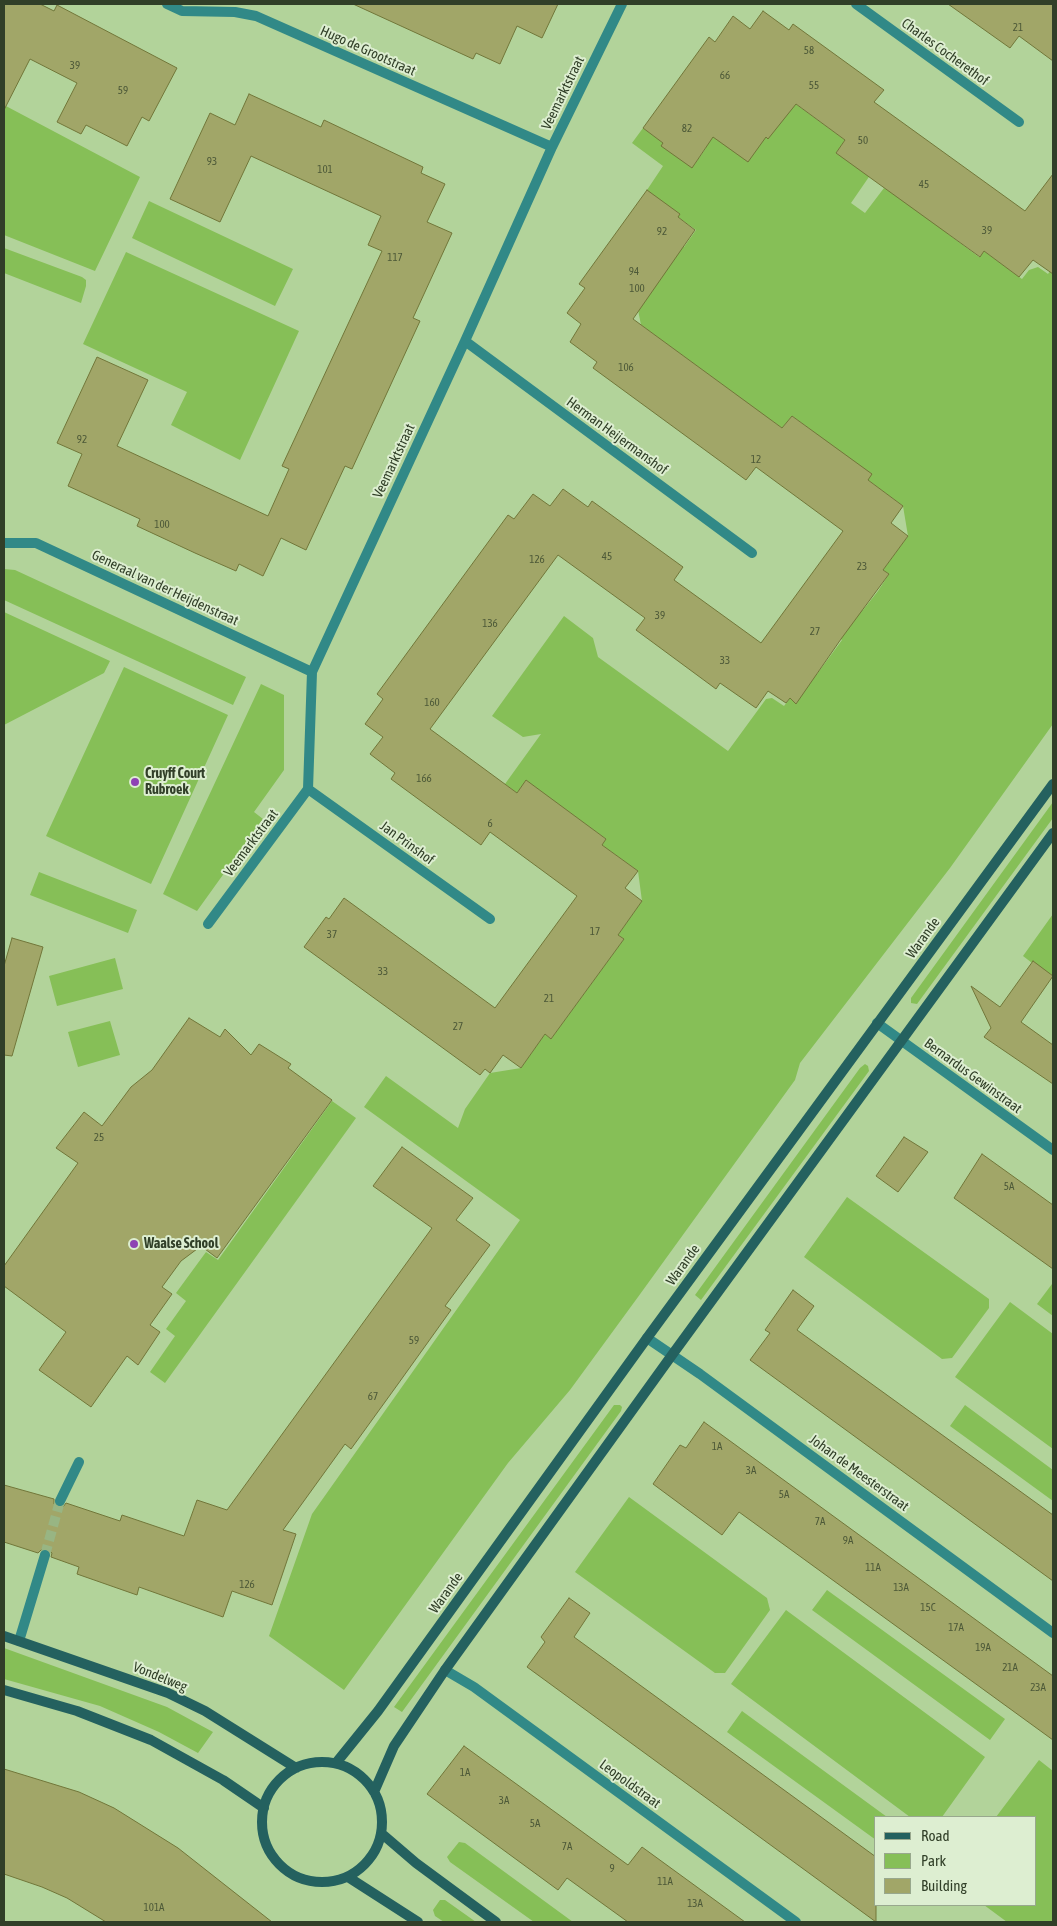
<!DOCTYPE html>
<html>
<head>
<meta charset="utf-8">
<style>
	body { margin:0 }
	#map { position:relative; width:1057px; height:1926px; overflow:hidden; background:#b2d39a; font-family:"Asap Condensed",sans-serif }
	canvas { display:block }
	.frame { position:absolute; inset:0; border:5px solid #313f28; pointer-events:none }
	.legend { position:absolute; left:874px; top:1816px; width:162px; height:90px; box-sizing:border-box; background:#ddeed1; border:1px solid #98a88d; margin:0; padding:6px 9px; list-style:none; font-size:15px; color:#313f28 }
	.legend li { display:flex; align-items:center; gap:10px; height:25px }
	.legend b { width:25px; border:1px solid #98a88d }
</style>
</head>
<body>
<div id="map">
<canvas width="1057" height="1926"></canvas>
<div class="frame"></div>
<ul class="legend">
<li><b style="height:6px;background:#24615f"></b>Road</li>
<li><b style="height:14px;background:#86bf57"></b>Park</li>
<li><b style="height:14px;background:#a1a668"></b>Building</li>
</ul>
</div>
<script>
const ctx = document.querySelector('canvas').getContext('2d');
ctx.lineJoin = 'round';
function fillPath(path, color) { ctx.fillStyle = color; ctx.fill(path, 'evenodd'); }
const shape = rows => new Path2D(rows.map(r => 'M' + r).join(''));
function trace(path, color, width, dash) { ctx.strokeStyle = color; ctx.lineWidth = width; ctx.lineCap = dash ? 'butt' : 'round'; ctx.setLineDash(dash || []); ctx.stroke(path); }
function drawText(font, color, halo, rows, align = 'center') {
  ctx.font = font + ' "Asap Condensed",sans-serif'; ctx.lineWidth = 4; ctx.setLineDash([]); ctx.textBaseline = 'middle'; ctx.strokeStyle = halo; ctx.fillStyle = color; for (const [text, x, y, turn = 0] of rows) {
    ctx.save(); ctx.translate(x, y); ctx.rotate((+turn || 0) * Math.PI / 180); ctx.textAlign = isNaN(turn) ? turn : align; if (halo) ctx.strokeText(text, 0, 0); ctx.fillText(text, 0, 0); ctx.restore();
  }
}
fillPath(shape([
	[767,83,845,140,836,153,873,171,851,203,865,213,884,188,952,227,948,234,979,257,984,251,1022,279,1029,270,1038,267,1048,274,1053,267,1053,724,950,868,800,1063,795,1080,638,1297,570,1390,508,1463,344,1690,269,1636,312,1514,520,1220,364,1107,386,1076,458,1128,465,1109,490,1073,521,1068,545,1034,551,1039,624,939,618,935,642,901,638,871,602,845,606,839,526,781,517,793,505,784,541,734,523,737,492,716,564,616,593,638,598,657,728,751,766,699,772,698,784,706,811,670,817,674,842,640,836,635,857,606,863,610,878,591,889,574,883,570,908,536,903,506,868,480,810,429,792,416,782,428,771,420,766,425,735,394,641,325,638,310,678,243,684,247,696,230,645,193,663,166,632,143,643,128,694,165,706,148,700,144],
	[4,105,140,177,95,271,4,235],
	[149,201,293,269,275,306,132,238],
	[4,248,82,277,86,280,86,286,81,303,4,273],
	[126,252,299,331,240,460,171,425,187,392,83,344],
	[4,569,15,570,246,677,233,705,4,600],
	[4,612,110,661,104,673,4,725],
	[124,667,228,715,151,884,46,836],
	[261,684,284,695,284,770,254,812,263,819,197,911,163,894],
	[1053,802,1053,818,917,1004,911,1003,911,998],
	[39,872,137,910,128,933,30,895],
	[1053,914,1053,979,1023,956],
	[115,958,123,989,57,1006,49,976],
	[110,1021,120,1055,78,1067,68,1032],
	[865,1064,868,1066,869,1071,701,1300,695,1295,860,1068],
	[332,1101,356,1118,165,1383,150,1372,175,1336,166,1329,186,1301,176,1293,206,1252,218,1260],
	[847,1197,989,1299,989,1308,952,1358,942,1359,804,1257],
	[1052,1284,1053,1285,1053,1316,1037,1304],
	[1010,1302,1053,1334,1053,1449,955,1377],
	[614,1405,620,1405,622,1407,621,1411,402,1712,394,1707],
	[965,1405,1053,1470,1053,1501,950,1426],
	[629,1497,767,1598,770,1610,725,1673,715,1673,575,1572],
	[827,1590,1005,1719,990,1740,812,1610],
	[786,1610,985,1757,942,1817,910,1817,731,1684],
	[4,1648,167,1707,213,1732,198,1753,159,1732,100,1706,4,1679],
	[742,1711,887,1817,876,1817,876,1840,727,1732],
	[1039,1760,1053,1771,1053,1922,1007,1922,984,1905,1036,1905,1036,1817,996,1817],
	[459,1842,465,1843,573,1922,534,1922,450,1862,447,1857],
	[440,1900,445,1900,476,1922,444,1922,435,1916,433,1910]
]), '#86bf57');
const building = shape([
	[4,4,40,4,54,11,57,5,177,68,149,121,142,117,127,146,86,125,81,134,57,122,77,83,30,59,4,110,4,4],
	[353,4,558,4,542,38,517,26,500,64,476,53,473,59,353,4],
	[948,4,1053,4,1053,61,1019,36,1010,48,948,4],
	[763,11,789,30,793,24,884,90,874,102,1025,211,1053,174,1053,274,1033,260,1019,277,984,251,980,257,836,153,845,140,796,104,768,139,766,137,748,162,713,137,692,168,661,146,663,143,643,128,709,37,715,42,733,16,750,29,763,11],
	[249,94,321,127,324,120,423,167,421,173,445,184,427,222,452,233,413,318,420,321,352,469,345,466,306,550,281,538,263,576,239,564,236,571,195,553,137,526,140,519,68,486,82,454,57,443,97,357,148,380,117,446,268,516,289,469,282,466,382,251,368,245,381,216,251,156,220,222,170,199,210,113,235,125,249,94],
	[647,190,680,214,678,217,695,230,633,319,782,428,792,416,872,474,868,480,903,506,891,523,908,536,883,570,889,574,841,639,796,704,790,698,786,703,768,691,756,708,720,683,716,689,636,630,645,618,558,555,430,729,517,793,526,780,606,839,602,845,638,871,625,888,642,901,618,935,624,939,551,1039,545,1034,521,1068,503,1055,490,1073,485,1069,480,1075,304,947,326,917,329,919,344,898,495,1008,577,896,490,832,481,845,391,779,395,773,370,754,383,737,365,724,383,699,377,694,508,515,514,519,533,494,550,506,563,489,588,507,592,501,683,567,674,580,761,643,843,531,756,467,746,480,593,368,597,362,570,342,581,324,567,313,585,288,579,284,647,190],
	[12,938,43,947,12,1056,4,1055,4,966,12,938],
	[1033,961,1053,976,1021,1022,1053,1045,1053,1084,984,1037,991,1028,971,986,1000,1007,1033,961],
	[189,1018,220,1037,225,1029,251,1055,259,1044,291,1064,288,1068,332,1100,217,1258,201,1246,181,1261,162,1287,172,1294,150,1325,160,1332,138,1365,127,1356,91,1407,39,1370,66,1332,4,1286,4,1266,78,1163,56,1148,84,1112,102,1126,131,1087,152,1070,189,1018],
	[904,1137,928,1152,898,1192,876,1176,904,1137],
	[402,1147,473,1198,456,1220,490,1245,445,1306,451,1310,398,1384,351,1449,345,1444,283,1530,296,1534,272,1605,232,1591,223,1617,139,1587,137,1595,77,1574,79,1567,51,1557,52,1553,47,1549,43,1548,38,1553,4,1542,4,1485,54,1499,54,1504,57,1507,63,1507,66,1503,120,1521,122,1515,184,1536,197,1500,227,1510,432,1228,373,1186,402,1147],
	[982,1154,1053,1205,1053,1269,954,1198,982,1154],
	[793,1290,814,1306,797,1330,1053,1515,1053,1581,750,1360,770,1333,765,1330,793,1290],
	[704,1422,1053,1676,1053,1740,739,1512,722,1535,653,1484,680,1445,686,1448,704,1422],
	[569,1598,590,1613,574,1637,876,1857,876,1922,527,1667,545,1642,541,1637,569,1598],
	[464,1746,628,1865,642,1847,745,1922,628,1922,567,1878,558,1890,427,1794,464,1746],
	[4,1769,79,1792,114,1808,178,1848,272,1922,106,1922,67,1898,42,1887,4,1874,4,1769]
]);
fillPath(building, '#a1a668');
trace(building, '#717639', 1);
trace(shape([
	[45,1555,60,1501]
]), '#98b583', 10, [10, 5]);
trace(shape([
	[167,4,182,11,235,12,256,16,552,147],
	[856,4,1019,122],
	[465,341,752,553],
	[4,543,36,543,312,672],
	[308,789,490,919],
	[208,924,308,789,312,672,465,341,552,147,622,4],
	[877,1023,1053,1150],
	[647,1338,700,1374,1053,1633],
	[60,1501,79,1462],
	[19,1641,45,1555],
	[445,1670,474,1687,796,1922]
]), '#318987', 10);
trace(shape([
	[4,1636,168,1693,205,1711,296,1768],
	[4,1690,77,1711,151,1740,223,1780,264,1808],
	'262 1822a60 60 0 1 1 120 0a60 60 0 1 1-120 0Z',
	[336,1763,378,1711,647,1338,1053,784],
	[374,1792,394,1746,445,1670,672,1355,1053,833],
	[381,1833,416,1863,496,1922],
	[348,1877,418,1922]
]), '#24615f', 10);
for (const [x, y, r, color] of [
	[135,782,5,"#8e42b4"],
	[134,1244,5,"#8e42b4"]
]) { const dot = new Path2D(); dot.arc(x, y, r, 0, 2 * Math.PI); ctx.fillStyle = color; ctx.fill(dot); trace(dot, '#ddeed1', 2); }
drawText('11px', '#4d5938', null, [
	["21",1018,28],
	["58",809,51],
	["39",75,66],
	["66",725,76],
	["55",814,86],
	["59",123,91],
	["82",687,129],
	["50",863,141],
	["93",212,162],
	["101",325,170],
	["45",924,185],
	["39",987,231],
	["92",662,232],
	["117",395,258],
	["94",634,272],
	["100",637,289],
	["106",626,368],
	["92",82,440],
	["12",756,460],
	["100",162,525],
	["45",607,557],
	["126",537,560],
	["23",862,567],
	["39",660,616],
	["136",490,624],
	["27",815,632],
	["33",725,661],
	["160",432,703],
	["166",424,779],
	["6",490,824],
	["17",595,932],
	["37",332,935],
	["33",383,972],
	["21",549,999],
	["27",458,1027],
	["25",99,1138],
	["5A",1009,1187],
	["59",414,1341],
	["67",373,1397],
	["1A",717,1447],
	["3A",751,1471],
	["5A",784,1495],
	["7A",820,1522],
	["9A",848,1541],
	["11A",873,1568],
	["126",247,1585],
	["13A",901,1588],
	["15C",928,1608],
	["17A",956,1628],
	["19A",983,1648],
	["21A",1010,1668],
	["23A",1038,1688],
	["1A",465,1773],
	["3A",504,1801],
	["5A",535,1824],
	["7A",567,1847],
	["9",612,1869],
	["11A",665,1882],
	["13A",695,1904],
	["101A",154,1908]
]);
drawText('14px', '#313f28', '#ddeed1', [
	["Hugo de Grootstraat",368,51,24],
	["Charles Cocherethof",945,52,36],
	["Veemarktstraat",563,93,-64],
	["Herman Heijermanshof",617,436,36],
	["Veemarktstraat",394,461,-65],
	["Generaal van der Heijdenstraat",165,588,25],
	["Veemarktstraat",251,843,-53],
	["Jan Prinshof",407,843,36],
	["Warande",923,938,-54],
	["Bernardus Gewinstraat",973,1076,36],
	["Warande",683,1265,-54],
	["Johan de Meesterstraat",859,1473,36],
	["Warande",446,1593,-54],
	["Vondelweg",160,1677,22],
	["Leopoldstraat",630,1784,36]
]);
drawText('bold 14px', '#313f28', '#ddeed1', [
	["Cruyff Court",145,774],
	["Rubroek",145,790],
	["Waalse School",144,1244]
], 'left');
</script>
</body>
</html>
